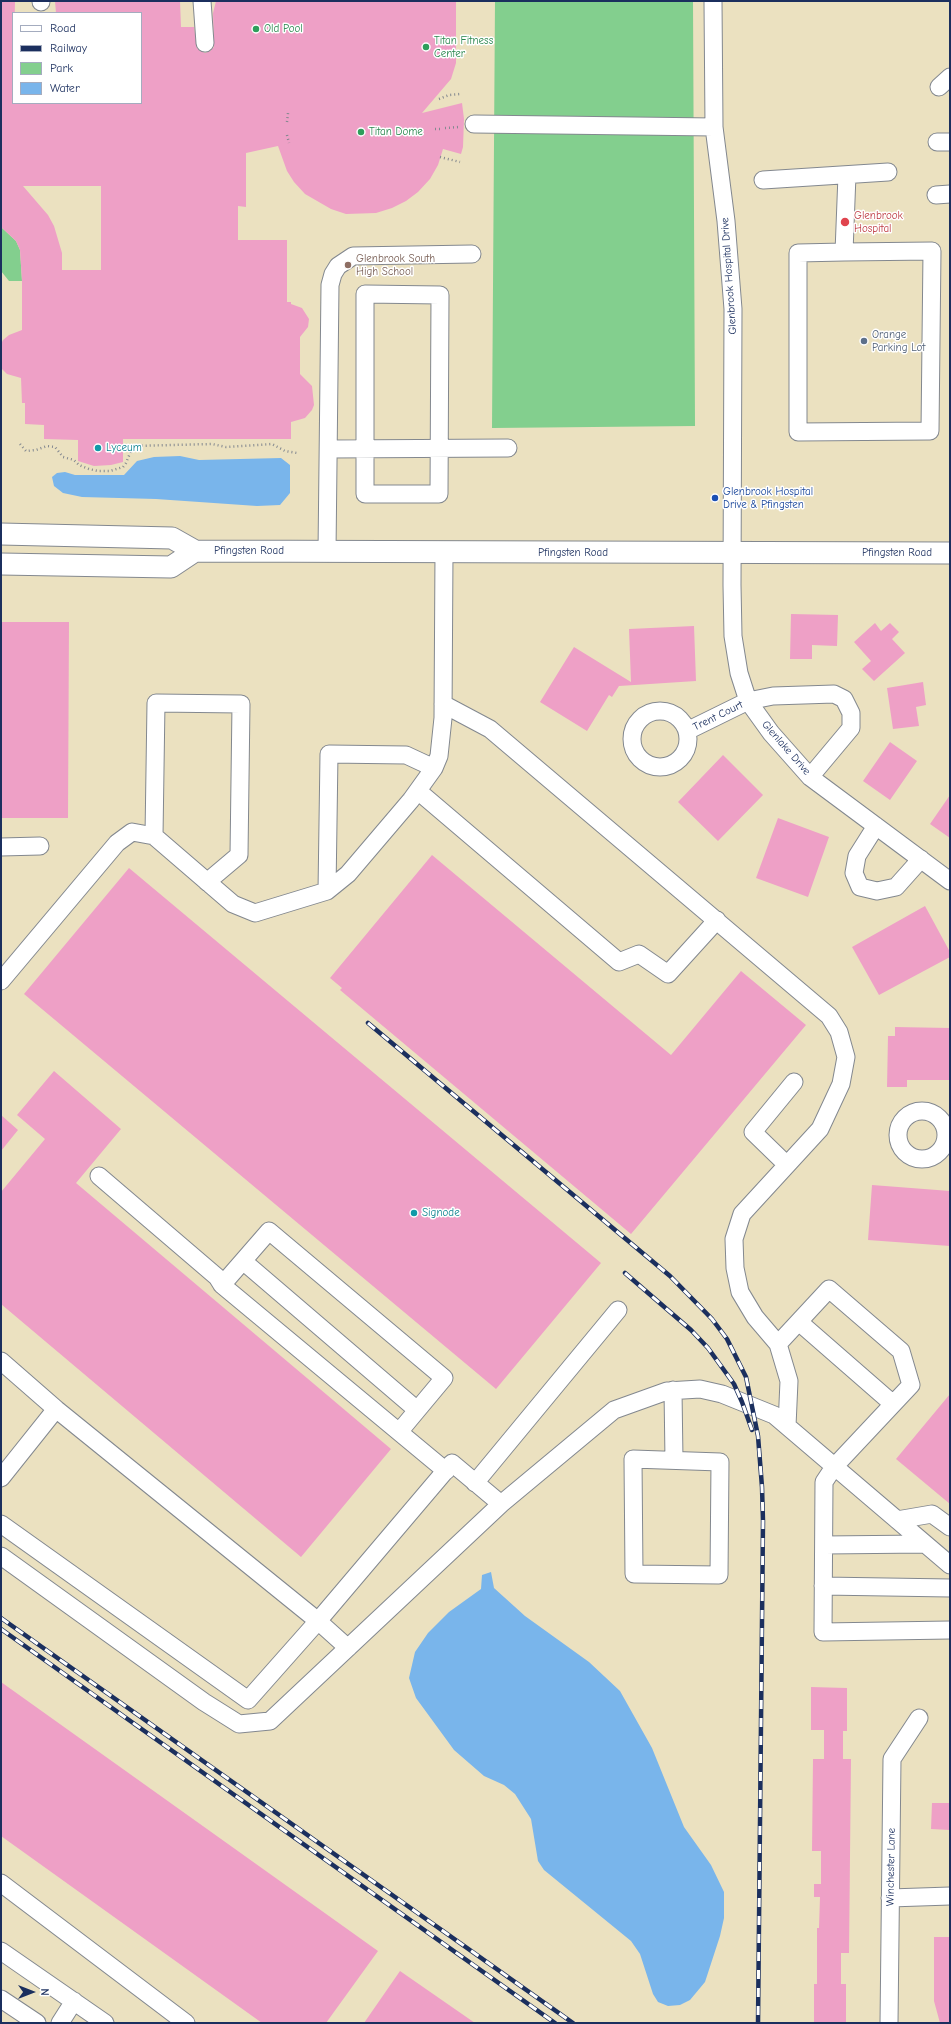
<!DOCTYPE html>
<html>
<head>
<meta charset="utf-8">
<style>
	body { margin:0 }
	#map { position:relative; width:951px; height:2024px; overflow:hidden; background:#ebe1c0; font-family:"Comic Neue",sans-serif }
	canvas { display:block }
	.frame { position:absolute; inset:0; border:2px solid #1b2f5e; pointer-events:none }
	.legend { position:absolute; left:12px; top:12px; width:130px; height:92px; box-sizing:border-box; background:#fff; border:1px solid #a4acbf; margin:0; padding:5px 7px; list-style:none; font-size:12px; color:#1b2f5e }
	.legend li { display:flex; align-items:center; gap:8px; height:20px }
	.legend b { width:20px; border:1px solid #a4acbf }
	.north { position:absolute; left:12px; top:1972px; width:40px; height:40px; -webkit-text-stroke:3px #fff; paint-order:stroke; rotate:90deg; font-size:11px; font-weight:700; line-height:16px; text-align:center; color:#1b2f5e }
	.north::after { content:''; display:block; margin:auto; width:14px; height:18px; background:#1b2f5e; clip-path:polygon(50% 0,100% 100%,50% 72%,0 100%) }
</style>
</head>
<body>
<div id="map">
<canvas width="951" height="2024"></canvas>
<div class="frame"></div>
<ul class="legend">
<li><b style="height:5px;background:#fff"></b>Road</li>
<li><b style="height:5px;background:#1b2f5e"></b>Railway</li>
<li><b style="height:11px;background:#83cf8e"></b>Park</li>
<li><b style="height:11px;background:#79b5eb"></b>Water</li>
</ul>
<div class="north">N</div>
</div>
<script>
const ctx = document.querySelector('canvas').getContext('2d');
ctx.lineJoin = 'round';
function fillPath(path, color) { ctx.fillStyle = color; ctx.fill(path, 'evenodd'); }
const shape = rows => new Path2D(rows.map(r => 'M' + r).join(''));
function trace(path, color, width, dash) { ctx.strokeStyle = color; ctx.lineWidth = width; ctx.lineCap = dash ? 'butt' : 'round'; ctx.setLineDash(dash || []); ctx.stroke(path); }
function drawText(font, color, halo, rows, align = 'center') {
  ctx.font = font + ' "Comic Neue",sans-serif'; ctx.lineWidth = 3; ctx.setLineDash([]); ctx.textBaseline = 'middle'; ctx.strokeStyle = halo; ctx.fillStyle = color; for (const [text, x, y, turn = 0] of rows) {
    ctx.save(); ctx.translate(x, y); ctx.rotate((+turn || 0) * Math.PI / 180); ctx.textAlign = isNaN(turn) ? turn : align; if (halo) ctx.strokeText(text, 0, 0); ctx.fillText(text, 0, 0); ctx.restore();
  }
}
fillPath(shape([
	[495,1,693,1,695,426,492,428],
	[1,227,16,241,20,250,22,281,9,281,1,271]
]), '#83cf8e');
fillPath(shape([
	[180,456,199,460,281,458,290,465,290,493,280,505,257,506,156,499,82,497,63,493,54,486,52,477,57,473,65,472,75,475,124,475,137,461,154,457],
	[491,1572,494,1588,525,1616,589,1662,620,1691,652,1748,684,1827,711,1865,724,1892,724,1918,720,1936,705,1982,690,2000,680,2005,668,2006,658,2002,653,1994,640,1954,631,1941,544,1870,538,1861,531,1819,515,1794,504,1785,484,1776,454,1750,416,1698,409,1678,415,1652,428,1633,449,1612,481,1589,482,1575]
]), '#79b5eb');
fillPath(shape([
	[1,1,15,1,13,103,141,103,141,13,56,13,55,1,180,1,181,27,194,27,197,48,205,53,210,51,214,47,213,13,216,1,456,1,456,63,451,79,422,113,462,103,464,119,463,147,461,154,443,149,438,165,430,179,418,192,406,201,392,208,376,213,346,214,331,209,305,194,294,182,287,171,278,146,246,153,246,207,238,206,238,240,287,240,287,302,291,302,291,304,302,308,309,319,308,327,300,337,300,374,312,386,314,405,312,410,305,418,291,422,291,439,123,439,123,462,111,465,94,466,78,461,78,440,44,439,44,425,25,424,25,403,22,403,21,378,7,374,1,368,1,344,3,340,9,335,22,330,22,281,20,250,16,241,1,227],
	[23,186,101,186,101,270,62,270,62,253,54,226,48,215],
	[791,614,838,615,837,646,812,645,812,659,790,659],
	[1,622,69,622,68,818,1,818],
	[875,623,881,631,890,623,899,632,892,639,905,653,874,681,862,669,871,661,854,642],
	[694,626,696,681,619,686,612,697,609,695,587,731,540,702,574,647,631,682,629,629],
	[923,682,926,705,916,707,919,726,893,729,887,688],
	[890,742,917,761,890,800,863,781],
	[723,755,763,795,718,841,678,802],
	[950,795,950,838,930,824],
	[778,818,829,837,808,897,756,878],
	[432,855,671,1055,741,971,806,1025,631,1234,340,990,342,988,330,978],
	[129,868,601,1263,496,1389,24,994],
	[925,906,950,952,950,957,879,995,852,947],
	[895,1027,950,1028,950,1080,907,1080,907,1087,887,1087,888,1036,895,1036],
	[54,1071,121,1129,76,1183,391,1449,301,1557,1,1304,1,1192,45,1139,17,1115],
	[1,1115,18,1130,1,1151],
	[872,1185,950,1191,950,1246,868,1240],
	[950,1394,950,1504,896,1459],
	[1,1682,378,1951,326,2023,262,2023,1,1836],
	[811,1687,847,1688,847,1731,843,1731,843,1759,851,1759,849,1953,841,1953,841,1984,846,1984,846,2023,814,2023,814,1984,817,1984,817,1928,819,1928,820,1897,814,1897,814,1884,821,1884,821,1851,812,1851,813,1759,824,1759,824,1730,811,1730],
	[932,1803,950,1803,950,1830,931,1829],
	[934,1937,950,1937,950,2023,940,2023,934,2001],
	[400,1971,475,2023,364,2023]
]), '#eea0c6');
const minor = shape([
	[41,1,41,2],
	[202,1,205,43],
	[713,1,714,127,726,221,733,309,732,585,733,636,739,673,748,701,771,733,810,777,950,881],
	[939,87,950,77],
	[474,124,714,127],
	[937,142,950,142],
	[763,180,888,172],
	[936,195,950,194],
	[844,252,932,251,930,431,798,432,798,253,844,252,847,175],
	[365,294,440,295,439,494,365,494,365,294],
	[330,449,508,448],
	[327,552,330,285,333,274,338,266,353,256,472,254],
	[443,704,490,729,829,1016,839,1032,846,1057,841,1084,820,1129,742,1214,734,1239,735,1268,740,1292,755,1317,778,1344],
	'632 739a28 28 0 1 1 56 0a28 28 0 1 1-56 0Z',
	[687,731,748,701,773,696,834,694,844,699,851,713,851,728,810,777],
	[418,791,619,962,639,954,668,974,717,920],
	[876,826,857,856,854,873,860,887,877,891,896,887,921,859],
	[154,836,156,703,241,704,239,855,207,882],
	[1,847,40,846],
	[327,891,329,754,406,755,434,768],
	[1,981,117,843,132,832,154,836,233,904,255,913,327,891,348,874,411,800,434,768,439,756,443,718,444,553],
	'898 1135a24 24 0 1 1 48 0a24 24 0 1 1-48 0Z',
	[787,1165,753,1132,794,1082],
	[99,1176,217,1277,222,1285],
	[243,1261,417,1410],
	[799,1322,893,1404],
	[1,1361,56,1409,1,1478],
	[673,1390,674,1460],
	[787,1426,789,1381,778,1344,829,1289,901,1351,911,1385,834,1467,824,1482,823,1632,950,1630],
	[399,1432,222,1285,269,1231,444,1378,399,1432,446,1471],
	[633,1459,720,1462,719,1575,634,1574,633,1459],
	[475,1483,618,1310],
	[897,1520,932,1514,950,1527],
	[1,1524,248,1700,318,1621,56,1409],
	[824,1545,925,1544],
	[1,1556,204,1702,239,1724,270,1721,501,1504,614,1410,667,1391,700,1389,722,1394,774,1415,950,1565],
	[823,1586,950,1588],
	[348,1648,318,1621,452,1463,501,1504],
	[1,1883,186,2023],
	[890,1898,950,1896],
	[1,1951,105,2023],
	[1,1999,37,2023],
	[60,2023,74,2001],
	[889,2023,892,1759,919,1718]
]);
const major = shape([
	[1,534,172,538,195,551,950,553],
	[1,564,171,567,195,551]
]);
trace(minor, '#83888f', 19);
trace(major, '#83888f', 23);
trace(shape([
	[439,99,449,95,460,94],
	[287,122,288,113],
	[445,128,459,127],
	[435,129,443,129],
	[287,135,289,143],
	[440,157,460,162],
	[20,444,26,451,36,450,47,446,55,447,63,457,74,460,79,465,89,469,98,471,110,471,123,467,126,463,133,446,212,444,226,447,272,444,285,451,297,453]
]), '#83888f', 2.5, [1, 3]);
trace(minor, '#fff', 17);
trace(major, '#fff', 21);
const rail = shape([
	[368,1023,670,1276,712,1319,727,1339,746,1377,758,1436,762,1487,763,1521,758,2023],
	[625,1273,691,1330,708,1348,734,1384,742,1402,752,1430],
	[1,1618,573,2023],
	[1,1629,555,2023]
]);
trace(rail, '#1b2f5e', 4.5);
trace(rail, '#fff', 3, [9]);
for (const [x, y, r, color] of [
	[256,29,4,"#2e9e5b"],
	[426,47,4,"#2e9e5b"],
	[361,132,4,"#2e9e5b"],
	[845,222,5,"#e0444e"],
	[348,265,4,"#8d6e63"],
	[864,341,4,"#5c6f8a"],
	[98,448,4,"#0f9aa8"],
	[715,498,4,"#1a4fb4"],
	[414,1213,4,"#0f9aa8"]
]) { const dot = new Path2D(); dot.arc(x, y, r, 0, 2 * Math.PI); ctx.fillStyle = color; ctx.fill(dot); trace(dot, '#fff', 1.5); }
drawText('11px', '#27864d', '#fff', [
	["Old Pool",264,29],
	["Titan Fitness",434,41],
	["Center",434,54],
	["Titan Dome",369,132]
], 'left');
drawText('11px', '#be3a42', '#fff', [
	["Glenbrook",854,216],
	["Hospital",854,229]
], 'left');
drawText('11px', '#785e54', '#fff', [
	["Glenbrook South",356,259],
	["High School",356,272]
], 'left');
drawText('11px', '#1b2f5e', '#fff', [
	["Glenbrook Hospital Drive",729,276,-94],
	["Pfingsten Road",249,551],
	["Pfingsten Road",573,553],
	["Pfingsten Road",897,553],
	["Trent Court",718,716,-26],
	["Glenlake Drive",786,748,49],
	["Winchester Lane",891,1867,-89]
]);
drawText('11px', '#4e5e75', '#fff', [
	["Orange",872,335],
	["Parking Lot",872,348]
], 'left');
drawText('11px', '#0d838f', '#fff', [
	["Lyceum",106,448],
	["Signode",422,1213]
], 'left');
drawText('11px', '#164399', '#fff', [
	["Glenbrook Hospital",723,492],
	["Drive & Pfingsten",723,505]
], 'left');
</script>
</body>
</html>
